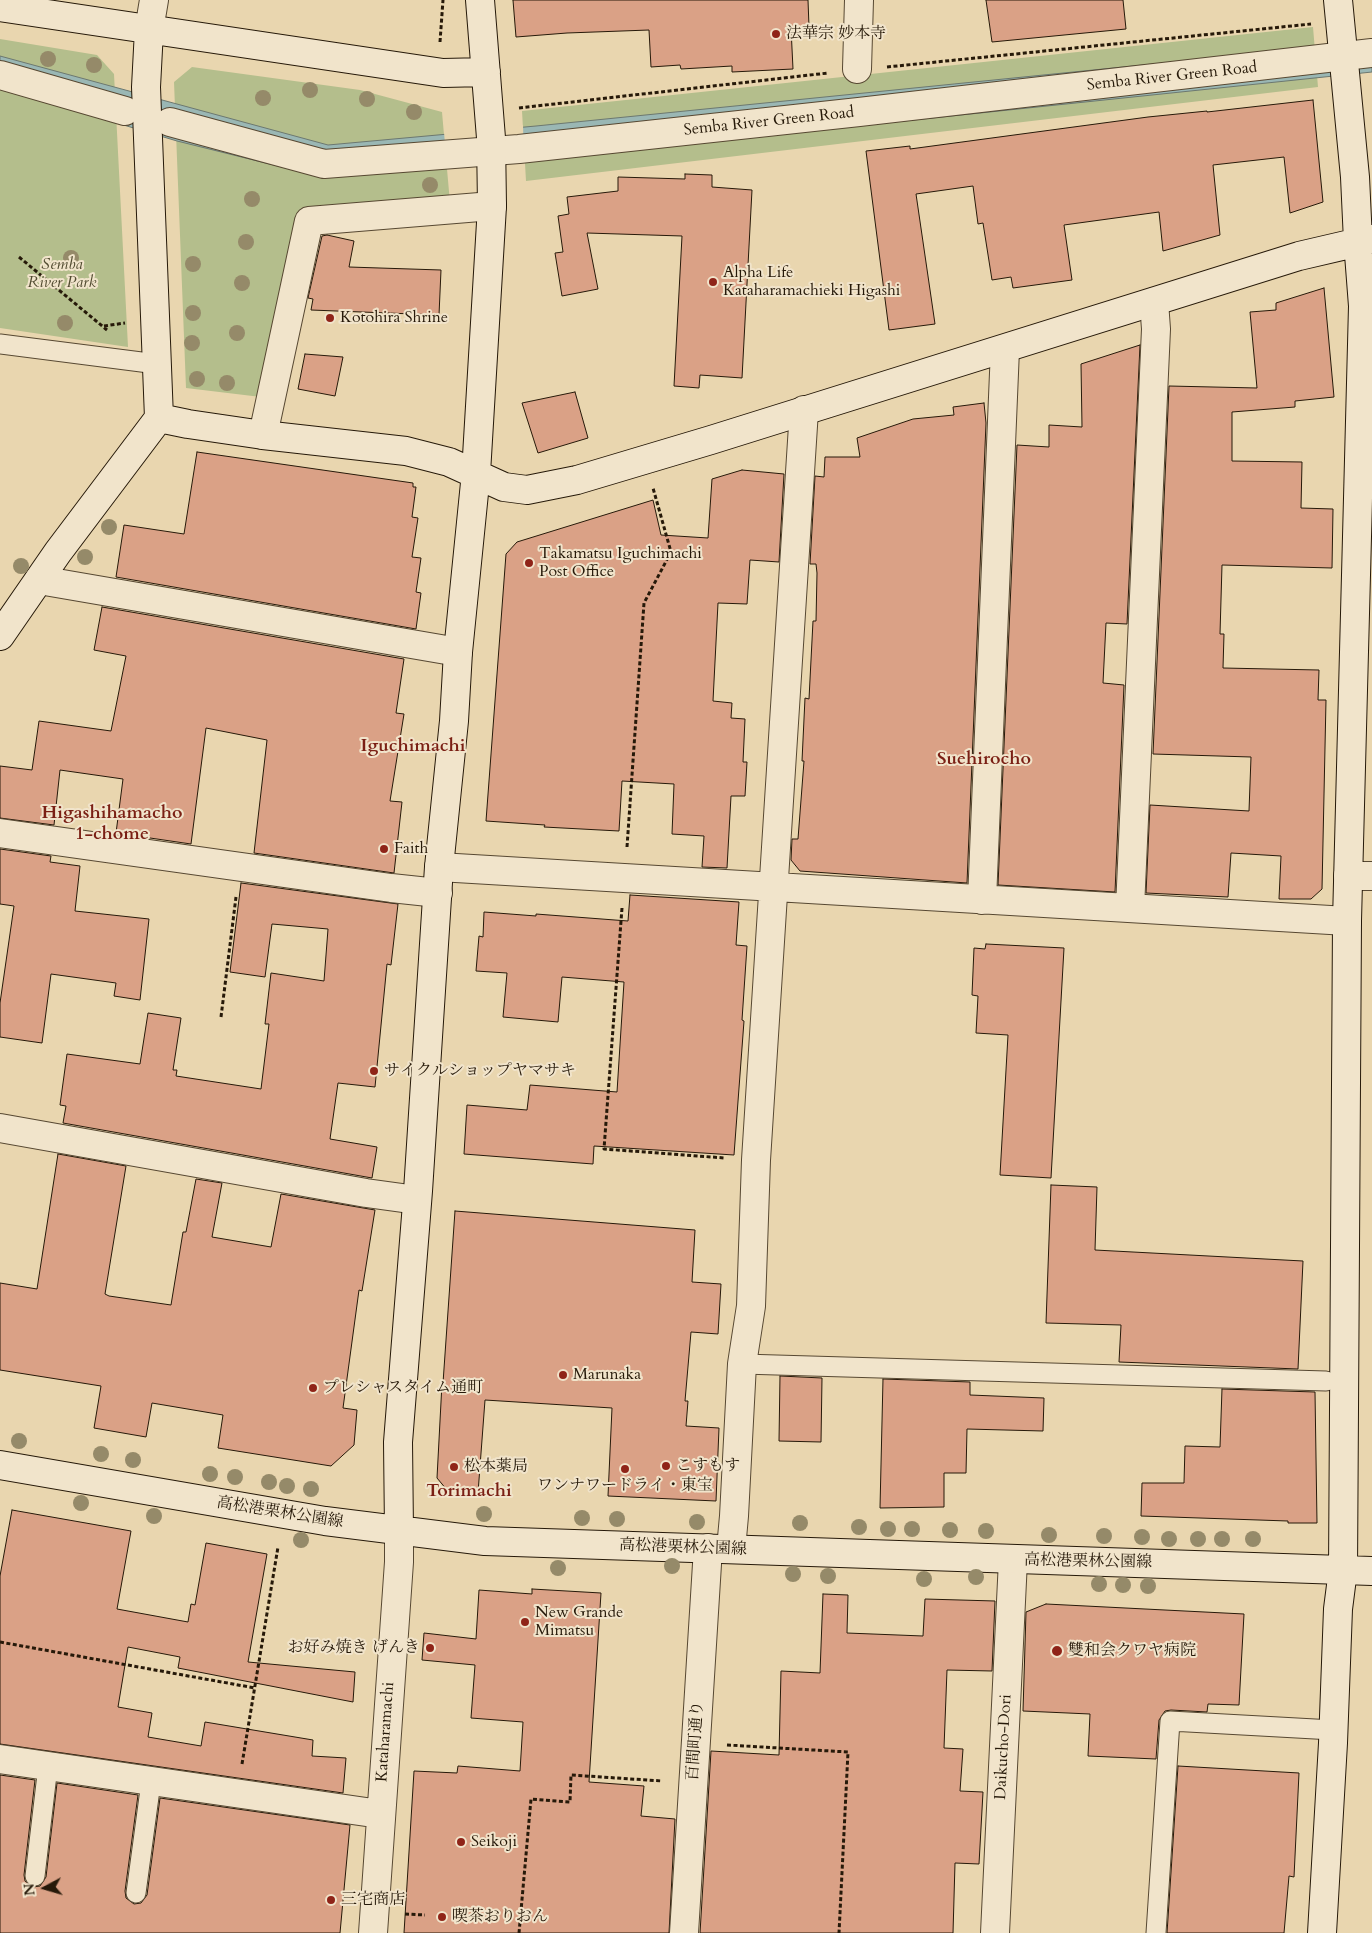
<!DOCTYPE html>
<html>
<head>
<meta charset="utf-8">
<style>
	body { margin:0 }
	#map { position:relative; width:1372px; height:1933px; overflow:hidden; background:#e9d6af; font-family:Cardo,serif }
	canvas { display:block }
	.north { position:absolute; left:20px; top:1863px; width:50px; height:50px; -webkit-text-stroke:4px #f1e4cb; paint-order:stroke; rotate:264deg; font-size:14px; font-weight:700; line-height:20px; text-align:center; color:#261909 }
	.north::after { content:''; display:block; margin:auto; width:18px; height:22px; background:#261909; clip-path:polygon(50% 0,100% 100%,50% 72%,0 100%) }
</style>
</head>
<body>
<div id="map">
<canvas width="1372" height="1933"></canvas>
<div class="north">N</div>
</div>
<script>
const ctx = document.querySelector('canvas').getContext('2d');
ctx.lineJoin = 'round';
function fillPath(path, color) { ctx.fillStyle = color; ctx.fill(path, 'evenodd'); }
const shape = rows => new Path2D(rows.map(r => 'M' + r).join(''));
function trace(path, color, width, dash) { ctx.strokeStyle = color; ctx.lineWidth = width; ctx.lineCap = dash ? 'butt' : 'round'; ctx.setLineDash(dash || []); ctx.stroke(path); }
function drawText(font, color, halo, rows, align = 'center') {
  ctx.font = font + ' Cardo,"Noto Serif JP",serif'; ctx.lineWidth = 4; ctx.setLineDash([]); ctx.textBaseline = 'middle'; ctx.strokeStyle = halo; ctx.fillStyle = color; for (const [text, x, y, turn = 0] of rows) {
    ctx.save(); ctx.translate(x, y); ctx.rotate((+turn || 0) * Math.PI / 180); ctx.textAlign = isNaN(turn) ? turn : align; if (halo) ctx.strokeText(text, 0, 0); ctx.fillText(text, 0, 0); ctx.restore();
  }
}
fillPath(shape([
	[1313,27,1318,87,526,181,522,111],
	[0,39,97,55,114,74,128,347,0,328],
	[192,67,360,90,442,112,450,203,302,216,261,397,186,388,174,82]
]), '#b4be8c');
const water = shape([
	[1372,42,1372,72,540,159,322,177,177,141,0,88,0,56,328,145,536,126,1372,42]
]);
fillPath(water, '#9ab7b4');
trace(water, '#6c7870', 1);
fillPath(shape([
	[523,125,524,163,447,170,444,132]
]), '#e9d6af');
const building = shape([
	[513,0,808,0,809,27,791,28,793,69,732,72,732,66,681,69,680,65,651,67,649,30,567,33,516,37,513,0],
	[986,0,1123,0,1126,29,992,42,986,0],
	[1313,100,1323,202,1290,213,1284,157,1213,165,1220,235,1163,251,1159,212,1064,225,1072,280,1013,288,1011,277,992,280,983,223,978,224,973,186,916,194,935,324,889,330,866,151,910,146,910,149,1148,117,1207,111,1207,112,1313,100],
	[685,174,712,175,712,187,752,190,742,378,700,375,699,388,674,386,682,236,587,233,598,289,562,296,555,253,563,252,558,216,569,214,567,197,618,191,618,177,685,179,685,174],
	[327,235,354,241,349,267,441,270,439,315,311,310,313,299,308,298,322,236,327,235],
	[1324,288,1334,397,1295,401,1295,407,1232,412,1232,461,1302,462,1301,508,1333,509,1332,568,1222,565,1220,634,1224,634,1223,668,1319,670,1318,700,1326,700,1322,889,1311,899,1279,899,1281,856,1231,853,1228,897,1146,893,1150,805,1249,811,1251,757,1153,754,1169,386,1257,388,1250,312,1276,310,1276,303,1324,288],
	[1140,345,1127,624,1106,623,1103,683,1124,685,1115,892,998,885,1017,445,1049,447,1049,425,1082,427,1081,364,1140,345],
	[305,354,343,357,335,396,298,389,305,354],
	[575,392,588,438,538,453,522,403,575,392],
	[984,403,986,423,967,883,800,871,791,860,792,839,798,839,804,761,802,761,805,698,809,699,813,621,816,621,817,573,816,564,810,564,815,476,824,477,825,457,860,457,857,438,913,419,954,415,953,407,984,403],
	[197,452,413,483,413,487,416,487,412,517,418,518,412,557,421,558,416,592,421,593,416,629,116,577,124,525,184,534,197,452],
	[742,470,784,474,779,562,750,560,747,604,718,603,713,701,732,703,731,718,745,719,743,762,747,762,745,796,731,796,727,868,702,867,704,836,672,834,674,784,622,781,619,831,544,827,545,825,486,821,506,554,517,542,653,500,661,535,708,538,712,479,742,470],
	[102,607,404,659,396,713,404,714,390,801,402,802,394,873,254,853,267,740,206,728,191,844,116,833,123,779,60,770,54,825,0,818,0,766,32,770,39,721,111,731,126,656,94,650,102,607],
	[0,849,51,856,50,862,80,866,75,911,149,919,140,1000,114,996,116,983,51,974,42,1043,0,1037,0,1003,14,906,0,904,0,849],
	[241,883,398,904,391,965,387,964,375,1087,338,1083,330,1139,377,1147,372,1178,63,1123,66,1106,60,1105,67,1054,140,1064,148,1013,181,1018,173,1070,177,1070,176,1076,261,1089,269,1024,265,1024,271,973,324,981,328,929,272,924,265,977,230,972,241,883],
	[630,895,739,902,736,945,747,946,742,1020,744,1021,734,1155,594,1146,593,1164,464,1154,467,1105,527,1110,530,1085,617,1092,624,982,562,977,558,1022,503,1017,507,973,476,971,479,936,483,937,484,912,536,916,536,914,628,921,630,895],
	[986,944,1064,948,1051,1178,1000,1175,1008,1035,976,1033,978,996,972,995,974,948,985,949,986,944],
	[58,1154,126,1166,105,1294,109,1296,171,1305,183,1232,186,1232,196,1179,222,1183,212,1237,271,1247,281,1194,375,1210,362,1291,359,1290,343,1408,357,1410,354,1445,331,1466,218,1448,223,1415,152,1403,146,1437,94,1428,101,1386,0,1370,0,1283,37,1289,58,1154],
	[1051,1185,1097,1187,1095,1250,1303,1261,1298,1369,1119,1362,1121,1325,1046,1323,1051,1185],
	[455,1211,695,1230,692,1282,721,1284,718,1334,691,1332,685,1401,688,1401,686,1426,719,1428,716,1501,608,1496,612,1408,485,1400,478,1493,447,1490,437,1478,442,1383,443,1383,455,1211],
	[780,1376,822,1378,821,1442,779,1441,780,1376],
	[883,1379,970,1382,970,1395,1044,1398,1043,1431,967,1429,966,1473,944,1473,944,1507,880,1508,883,1379],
	[1222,1389,1315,1392,1317,1523,1288,1523,1288,1521,1141,1516,1142,1483,1184,1483,1185,1446,1220,1447,1222,1389],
	[12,1510,131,1531,117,1609,188,1622,191,1604,195,1605,206,1543,267,1554,248,1662,355,1672,353,1702,178,1668,180,1657,128,1647,118,1707,152,1713,148,1737,201,1746,205,1722,313,1740,312,1756,346,1758,343,1793,0,1744,0,1576,12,1510],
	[532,1589,601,1593,589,1782,644,1786,641,1816,675,1819,669,1933,404,1933,414,1771,457,1773,458,1766,520,1771,523,1722,471,1718,475,1665,422,1660,424,1633,476,1639,479,1590,532,1594,532,1589],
	[823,1594,848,1595,847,1633,923,1636,925,1599,995,1601,992,1671,947,1670,944,1748,963,1749,960,1791,983,1792,979,1864,955,1863,953,1933,700,1933,711,1751,779,1755,781,1671,820,1673,823,1594],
	[1046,1604,1244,1614,1239,1705,1208,1704,1207,1712,1171,1710,1165,1711,1159,1720,1156,1759,1088,1756,1090,1714,1023,1711,1026,1612,1046,1604],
	[1178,1766,1299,1773,1294,1877,1289,1876,1284,1933,1167,1933,1178,1766],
	[0,1775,35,1780,24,1875,25,1881,33,1887,40,1886,46,1877,57,1783,138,1795,125,1891,126,1898,134,1904,141,1903,147,1895,160,1798,350,1825,340,1933,0,1933,0,1775]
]);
fillPath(building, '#daa186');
trace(building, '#261909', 1);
const lane = shape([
	[0,344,157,364],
	[742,1364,1326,1381],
	[35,1876,48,1766],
	[136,1893,151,1782],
	[1156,1933,1170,1721,1333,1730]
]);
const street = shape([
	[149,30,154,0],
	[857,69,859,0],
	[0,75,125,111],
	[170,122,324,164,519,149,859,112,1372,53],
	[263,435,309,221,492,206],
	[39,580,458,652],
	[0,833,391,888,438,893],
	[439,867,1347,921],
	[1348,876,1372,876],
	[982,900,1005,349],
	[1130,908,1156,329,1154,302],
	[0,1128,366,1193,417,1200],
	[731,1549,734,1516,742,1364,751,1306,756,1160,804,410],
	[0,1759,380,1814],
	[373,1933,399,1562,399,1531],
	[684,1933,708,1548],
	[995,1933,1013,1560]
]);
const secondary = shape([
	[0,7,443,73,486,72],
	[159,418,188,424,263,435,406,451,449,462,504,487,527,490,577,480,711,440,1299,256,1372,239],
	[0,636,58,552,159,418,146,87,149,30],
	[0,1465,325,1521,485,1541,1372,1571],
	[399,1531,398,1442,418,1191,439,867,454,721,458,652,476,473,492,206,491,138,480,0],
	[1322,1933,1333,1743,1338,1609,1343,1570,1347,921,1363,306,1358,241,1355,177,1338,0]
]);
trace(lane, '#574832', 21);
trace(street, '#574832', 30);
trace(secondary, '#261909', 30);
trace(shape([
	[440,42,443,0],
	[887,67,1311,24],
	[519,108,828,73],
	[19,257,107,330],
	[104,326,125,323],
	[627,847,644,603,671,552,653,488],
	[622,908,604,1149,725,1158],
	[221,1017,236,897],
	[0,1642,255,1688],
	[727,1745,848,1752,839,1933],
	[242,1764,278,1547],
	[405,1914,425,1915],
	[519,1933,531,1799,570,1802,571,1775,662,1781]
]), '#261909', 3, [4, 2.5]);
trace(lane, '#f1e4cb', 19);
trace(street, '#f1e4cb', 28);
trace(secondary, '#f1e4cb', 28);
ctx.fillStyle = '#958a69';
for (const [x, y] of [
	[48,59],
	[94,65],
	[310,90],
	[263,98],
	[367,99],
	[414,112],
	[430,185],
	[252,199],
	[246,242],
	[71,258],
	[193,264],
	[242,283],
	[193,313],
	[65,323],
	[237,333],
	[192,343],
	[197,379],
	[227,383],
	[109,527],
	[85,557],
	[21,566],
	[19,1441],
	[101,1454],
	[133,1460],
	[210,1474],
	[235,1477],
	[269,1482],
	[287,1486],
	[311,1489],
	[81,1503],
	[484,1514],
	[154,1516],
	[582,1518],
	[617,1519],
	[697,1522],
	[800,1523],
	[859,1527],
	[888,1529],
	[912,1529],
	[950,1530],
	[986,1531],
	[1049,1535],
	[1104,1536],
	[1142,1537],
	[1169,1539],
	[1198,1539],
	[1222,1539],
	[1253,1539],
	[301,1540],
	[672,1566],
	[558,1568],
	[793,1574],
	[828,1576],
	[976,1577],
	[924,1579],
	[1099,1584],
	[1123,1585],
	[1148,1586]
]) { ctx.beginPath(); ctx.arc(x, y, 8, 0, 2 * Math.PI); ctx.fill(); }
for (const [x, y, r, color] of [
	[776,34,5,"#8f2418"],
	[713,282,5,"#8f2418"],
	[330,318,5,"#8f2418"],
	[529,563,5,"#8f2418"],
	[384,849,5,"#8f2418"],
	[374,1071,5,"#8f2418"],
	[563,1375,5,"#8f2418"],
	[313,1388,5,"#8f2418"],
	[666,1466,5,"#8f2418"],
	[454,1467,5,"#8f2418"],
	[625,1469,5,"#8f2418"],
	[525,1622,5,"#8f2418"],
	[430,1648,5,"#8f2418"],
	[1057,1651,6,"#8f2418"],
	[461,1842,5,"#8f2418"],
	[331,1900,5,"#8f2418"],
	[442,1917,5,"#8f2418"]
]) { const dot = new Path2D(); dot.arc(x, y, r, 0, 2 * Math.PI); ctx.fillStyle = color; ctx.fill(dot); trace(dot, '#f1e4cb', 2); }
drawText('16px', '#261909', '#f1e4cb', [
	["法華宗 妙本寺",786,34],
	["Alpha Life",723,273],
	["Kataharamachieki Higashi",723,291],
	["Kotohira Shrine",340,318],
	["Takamatsu Iguchimachi",539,554],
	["Post Office",539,572],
	["Faith",394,849],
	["サイクルショップヤマサキ",384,1071],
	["Marunaka",573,1375],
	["プレシャスタイム通町",323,1388],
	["こすもす",676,1466],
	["松本薬局",464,1467],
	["ワンナワードライ・東宝",625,1486,"center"],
	["New Grande",535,1613],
	["Mimatsu",535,1631],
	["お好み焼き げんき",420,1648,"right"],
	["雙和会クワヤ病院",1068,1651],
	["Seikoji",471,1842],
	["三宅商店",341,1900],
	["喫茶おりおん",452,1917]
], 'left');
drawText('16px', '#261909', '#f1e4cb', [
	["Semba River Green Road",1172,77,-6],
	["Semba River Green Road",769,122,-6],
	["高松港栗林公園線",280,1513,9],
	["高松港栗林公園線",683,1548,2],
	["高松港栗林公園線",1088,1562,1],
	["Kataharamachi",386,1732,-86],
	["百間町通り",696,1741,-86],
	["Daikucho-Dori",1004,1747,-87]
]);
drawText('italic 16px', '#514b30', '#f1e4cb', [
	["Semba",62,265],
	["River Park",62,283]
]);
drawText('bold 18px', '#7a1f14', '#f1e4cb', [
	["Iguchimachi",413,747],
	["Suehirocho",984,760],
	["Higashihamacho",112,814],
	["1-chome",112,835],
	["Torimachi",469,1492]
]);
</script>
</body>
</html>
